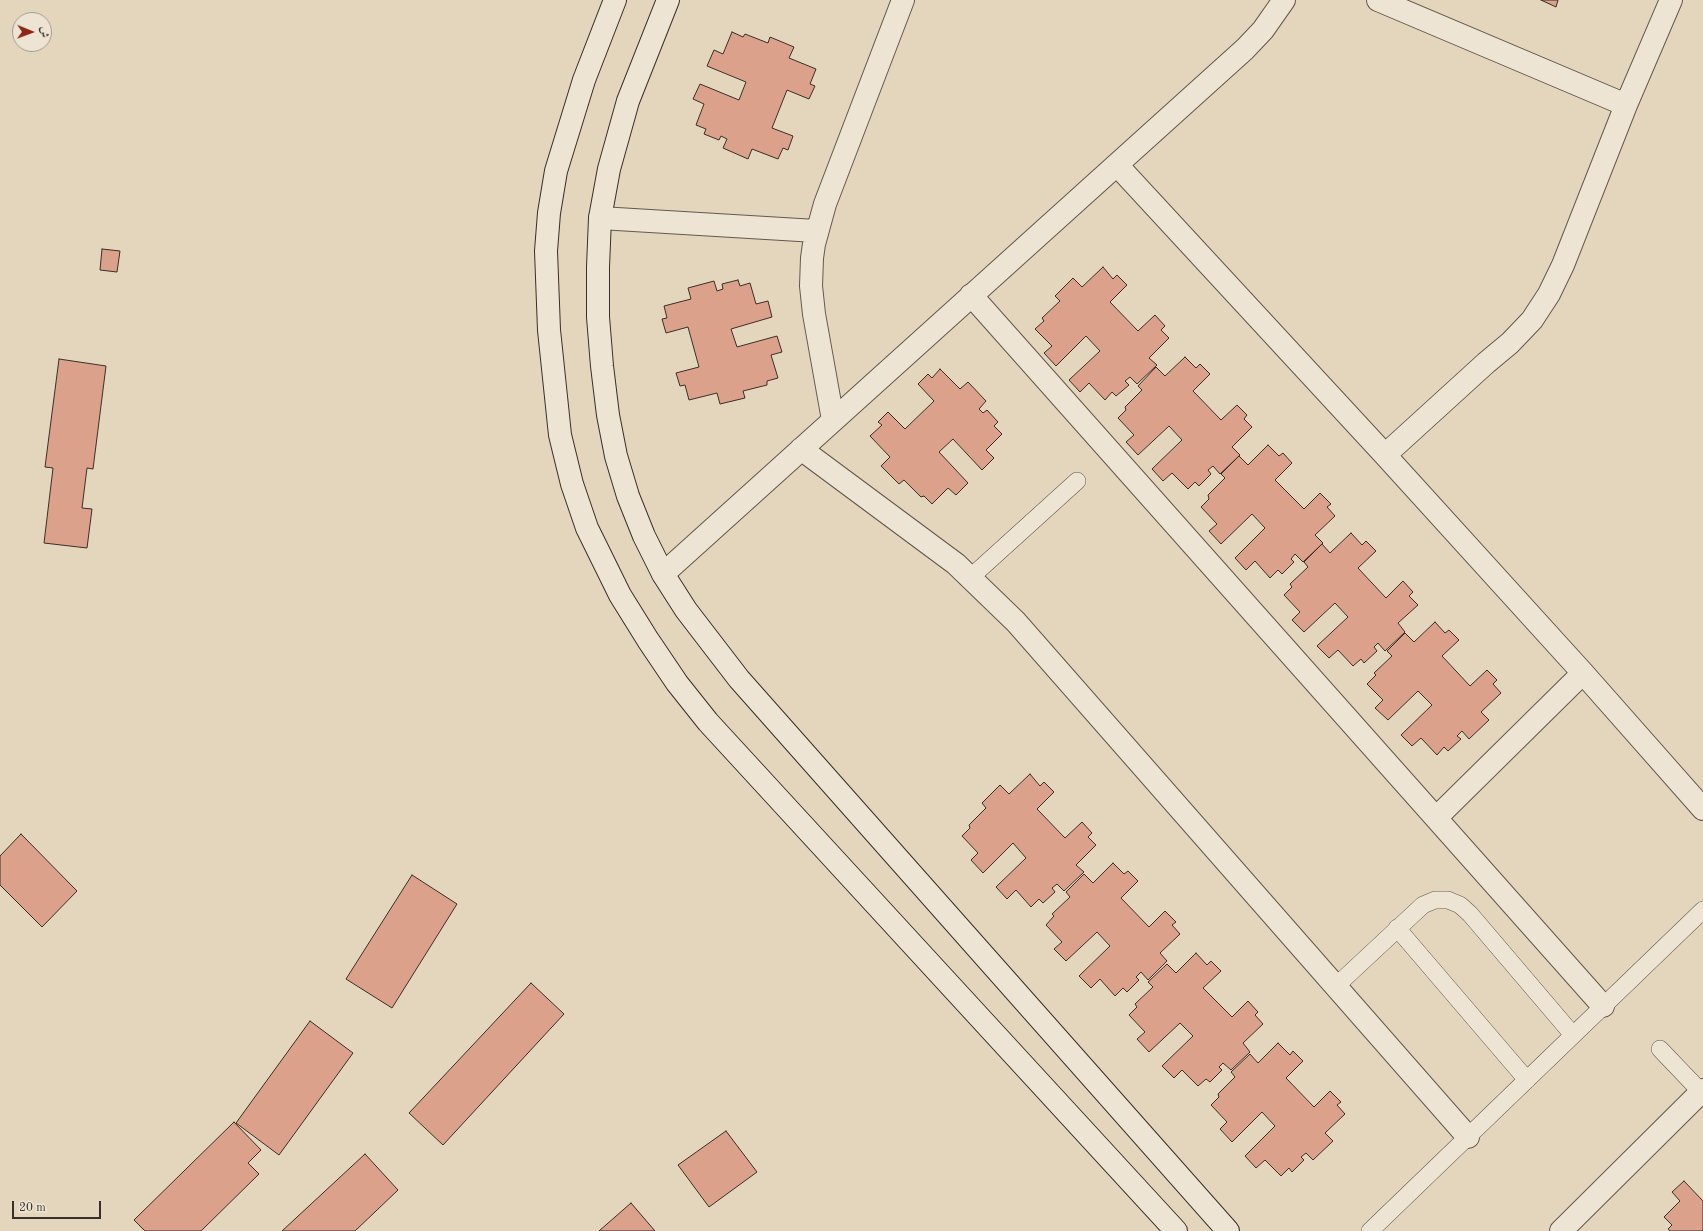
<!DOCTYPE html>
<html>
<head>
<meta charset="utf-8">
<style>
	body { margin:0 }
	#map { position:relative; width:1703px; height:1231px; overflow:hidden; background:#e4d6bd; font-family:"Old Standard TT",Amiri,serif }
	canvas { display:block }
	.north { position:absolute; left:12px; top:12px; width:40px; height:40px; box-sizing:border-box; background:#ede4d4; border:1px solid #a59b8f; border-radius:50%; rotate:91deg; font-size:11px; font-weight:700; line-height:16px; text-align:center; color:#3a2e28 }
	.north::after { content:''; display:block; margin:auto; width:14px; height:18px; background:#8f2418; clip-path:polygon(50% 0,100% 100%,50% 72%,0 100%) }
	.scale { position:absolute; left:12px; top:1201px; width:89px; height:18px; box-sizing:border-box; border:2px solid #3a2e28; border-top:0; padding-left:5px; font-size:12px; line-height:14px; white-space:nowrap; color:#3a2e28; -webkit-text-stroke:3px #ede4d4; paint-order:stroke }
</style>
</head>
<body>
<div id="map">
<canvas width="1703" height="1231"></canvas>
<div class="north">ش</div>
<div class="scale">20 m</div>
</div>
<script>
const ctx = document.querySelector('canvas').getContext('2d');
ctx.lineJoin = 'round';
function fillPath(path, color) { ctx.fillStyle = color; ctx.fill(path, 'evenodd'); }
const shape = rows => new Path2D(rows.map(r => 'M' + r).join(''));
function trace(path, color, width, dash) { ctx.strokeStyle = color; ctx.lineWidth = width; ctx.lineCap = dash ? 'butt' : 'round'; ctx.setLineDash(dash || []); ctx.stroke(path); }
const building = shape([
	[1541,0,1558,0,1556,7,1541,0],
	[732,32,743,37,745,34,768,43,770,37,794,47,789,58,816,69,810,84,815,86,809,99,787,90,772,128,793,136,788,150,783,148,778,159,752,149,748,159,723,148,727,139,721,136,719,140,704,134,706,129,696,125,704,104,693,99,700,84,739,100,746,82,707,66,714,50,723,54,732,32],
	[102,249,120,251,117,272,100,270,102,249],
	[1103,267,1113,279,1117,275,1127,285,1110,302,1138,331,1155,315,1165,326,1161,330,1169,338,1149,358,1157,365,1137,384,1130,377,1125,381,1129,385,1116,396,1112,392,1105,400,1089,383,1080,392,1069,380,1100,351,1086,336,1056,366,1044,353,1052,346,1035,329,1044,321,1042,318,1060,301,1055,296,1073,278,1082,287,1103,267],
	[738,280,740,286,750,283,756,304,768,301,772,317,731,329,737,347,777,336,782,352,771,355,778,378,767,381,767,385,743,391,745,398,720,404,717,393,689,400,685,385,680,386,676,373,699,367,688,327,666,333,662,319,667,318,664,306,691,299,688,288,714,281,717,291,723,289,722,284,738,280],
	[1185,357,1196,368,1200,364,1210,374,1193,391,1221,420,1237,405,1247,415,1244,419,1252,427,1232,447,1240,455,1220,474,1213,466,1208,470,1211,474,1199,486,1195,482,1188,489,1172,473,1163,481,1152,469,1182,440,1169,426,1138,455,1126,442,1134,435,1118,418,1126,410,1125,407,1142,390,1138,386,1156,367,1165,376,1185,357],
	[59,359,106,366,93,469,87,468,82,508,92,509,87,548,44,543,53,468,45,467,59,359],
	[940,369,960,389,968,382,986,401,979,409,983,413,987,410,998,422,994,426,1002,434,986,450,994,458,982,470,953,439,939,452,968,483,956,495,948,488,932,504,924,496,921,497,904,480,899,484,881,466,890,457,870,436,882,425,878,422,888,412,905,429,934,401,918,384,928,374,932,378,940,369],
	[1268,445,1279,456,1283,453,1292,463,1275,480,1304,509,1320,493,1331,504,1327,507,1335,516,1315,535,1323,543,1303,562,1295,554,1291,559,1294,562,1282,574,1278,570,1270,578,1255,561,1246,570,1235,558,1265,528,1252,514,1221,544,1209,531,1217,524,1201,507,1209,499,1208,495,1225,478,1221,474,1239,456,1248,465,1268,445],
	[1351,533,1362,545,1366,541,1376,551,1358,568,1386,598,1403,581,1413,592,1409,596,1418,605,1398,623,1405,632,1385,651,1378,643,1374,647,1377,651,1364,663,1361,659,1353,666,1338,650,1329,658,1317,646,1348,617,1335,603,1304,632,1292,620,1300,612,1284,595,1292,587,1290,584,1308,567,1304,562,1322,544,1330,553,1351,533],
	[1435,622,1445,633,1449,630,1459,640,1442,656,1470,686,1487,670,1497,680,1493,684,1501,693,1481,712,1489,720,1469,739,1462,731,1457,736,1461,739,1448,751,1444,747,1437,755,1421,738,1412,746,1401,735,1432,705,1418,691,1388,720,1375,708,1383,700,1367,684,1376,675,1374,673,1392,656,1387,651,1405,633,1414,642,1435,622],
	[1030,774,1040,786,1044,782,1054,792,1037,809,1065,838,1082,822,1092,833,1088,837,1096,845,1076,865,1084,872,1064,891,1057,884,1052,888,1055,892,1043,903,1039,899,1031,907,1016,890,1007,899,996,887,1026,858,1013,843,983,873,971,860,978,853,962,836,970,828,969,825,986,808,982,803,1000,785,1009,794,1030,774],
	[21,834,77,891,42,927,0,885,0,856,21,834],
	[1113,863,1124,874,1128,871,1138,881,1121,898,1149,927,1165,911,1176,922,1172,925,1180,934,1160,953,1167,961,1148,980,1141,972,1136,977,1139,980,1127,992,1123,988,1115,996,1100,979,1091,988,1079,976,1110,946,1097,932,1066,961,1054,949,1062,942,1046,925,1054,916,1052,914,1070,897,1066,892,1084,874,1093,883,1113,863],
	[412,875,457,904,392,1008,346,979,412,875],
	[1196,953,1207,965,1211,961,1221,971,1203,988,1232,1017,1248,1001,1258,1012,1255,1015,1263,1024,1243,1043,1250,1052,1231,1070,1223,1063,1219,1067,1222,1070,1210,1082,1206,1079,1198,1086,1182,1070,1174,1078,1162,1066,1193,1036,1180,1023,1149,1052,1137,1039,1145,1032,1129,1015,1137,1007,1135,1004,1153,987,1148,982,1167,964,1176,973,1196,953],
	[531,983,564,1014,443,1145,409,1113,531,983],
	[310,1021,353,1053,279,1155,236,1123,310,1021],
	[1278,1043,1290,1055,1293,1051,1303,1061,1286,1078,1314,1107,1330,1091,1341,1102,1337,1105,1345,1114,1325,1133,1333,1141,1313,1160,1306,1153,1301,1157,1304,1160,1292,1172,1289,1168,1281,1176,1265,1160,1256,1168,1245,1156,1275,1126,1262,1112,1232,1142,1220,1129,1227,1122,1211,1105,1219,1097,1218,1094,1235,1077,1231,1072,1250,1054,1258,1063,1278,1043],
	[234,1122,261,1150,248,1163,259,1174,201,1231,145,1231,134,1220,234,1122],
	[726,1131,757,1172,709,1207,678,1165,726,1131],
	[365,1154,398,1190,355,1231,282,1231,365,1154],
	[1684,1181,1703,1201,1703,1231,1670,1231,1668,1229,1672,1225,1664,1217,1680,1201,1672,1192,1684,1181],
	[631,1203,655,1231,599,1231,631,1203]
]);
fillPath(building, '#dca18a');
trace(building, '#3a2e28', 1);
const lane = shape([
	[971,577,1077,481],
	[1397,928,1527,1080],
	[1335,987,1423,905,1435,900,1448,900,1460,905,1470,914,1573,1035],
	[1660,1049,1701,1092],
	[1370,1231,1703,910]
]);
const street = shape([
	[1378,0,1626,105],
	[1117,165,1385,455,1583,673,1703,809],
	[600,218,816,231],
	[971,295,1603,1006],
	[833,420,814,314,811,286,812,258,814,244,825,204,903,0],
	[801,449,956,564,1016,622,1468,1137],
	[1385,455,1486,363,1510,343,1532,320,1549,294,1563,265,1626,105,1671,0],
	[663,574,1245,49,1263,30,1284,0],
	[1436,818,1583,673],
	[1561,1231,1703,1090]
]);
const secondary = shape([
	[615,0,584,80,556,171,549,213,546,251,549,330,560,435,572,484,587,528,620,595,648,640,677,683,708,722,1176,1231],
	[668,0,628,101,609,169,600,218,598,267,598,317,602,366,608,415,616,456,628,496,644,536,663,574,686,610,739,679,1228,1231]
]);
trace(lane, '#64584d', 18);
trace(street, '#64584d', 24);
trace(secondary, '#3a2e28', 24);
trace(lane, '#ede4d4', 17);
trace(street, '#ede4d4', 22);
trace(secondary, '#ede4d4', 22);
</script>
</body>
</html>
